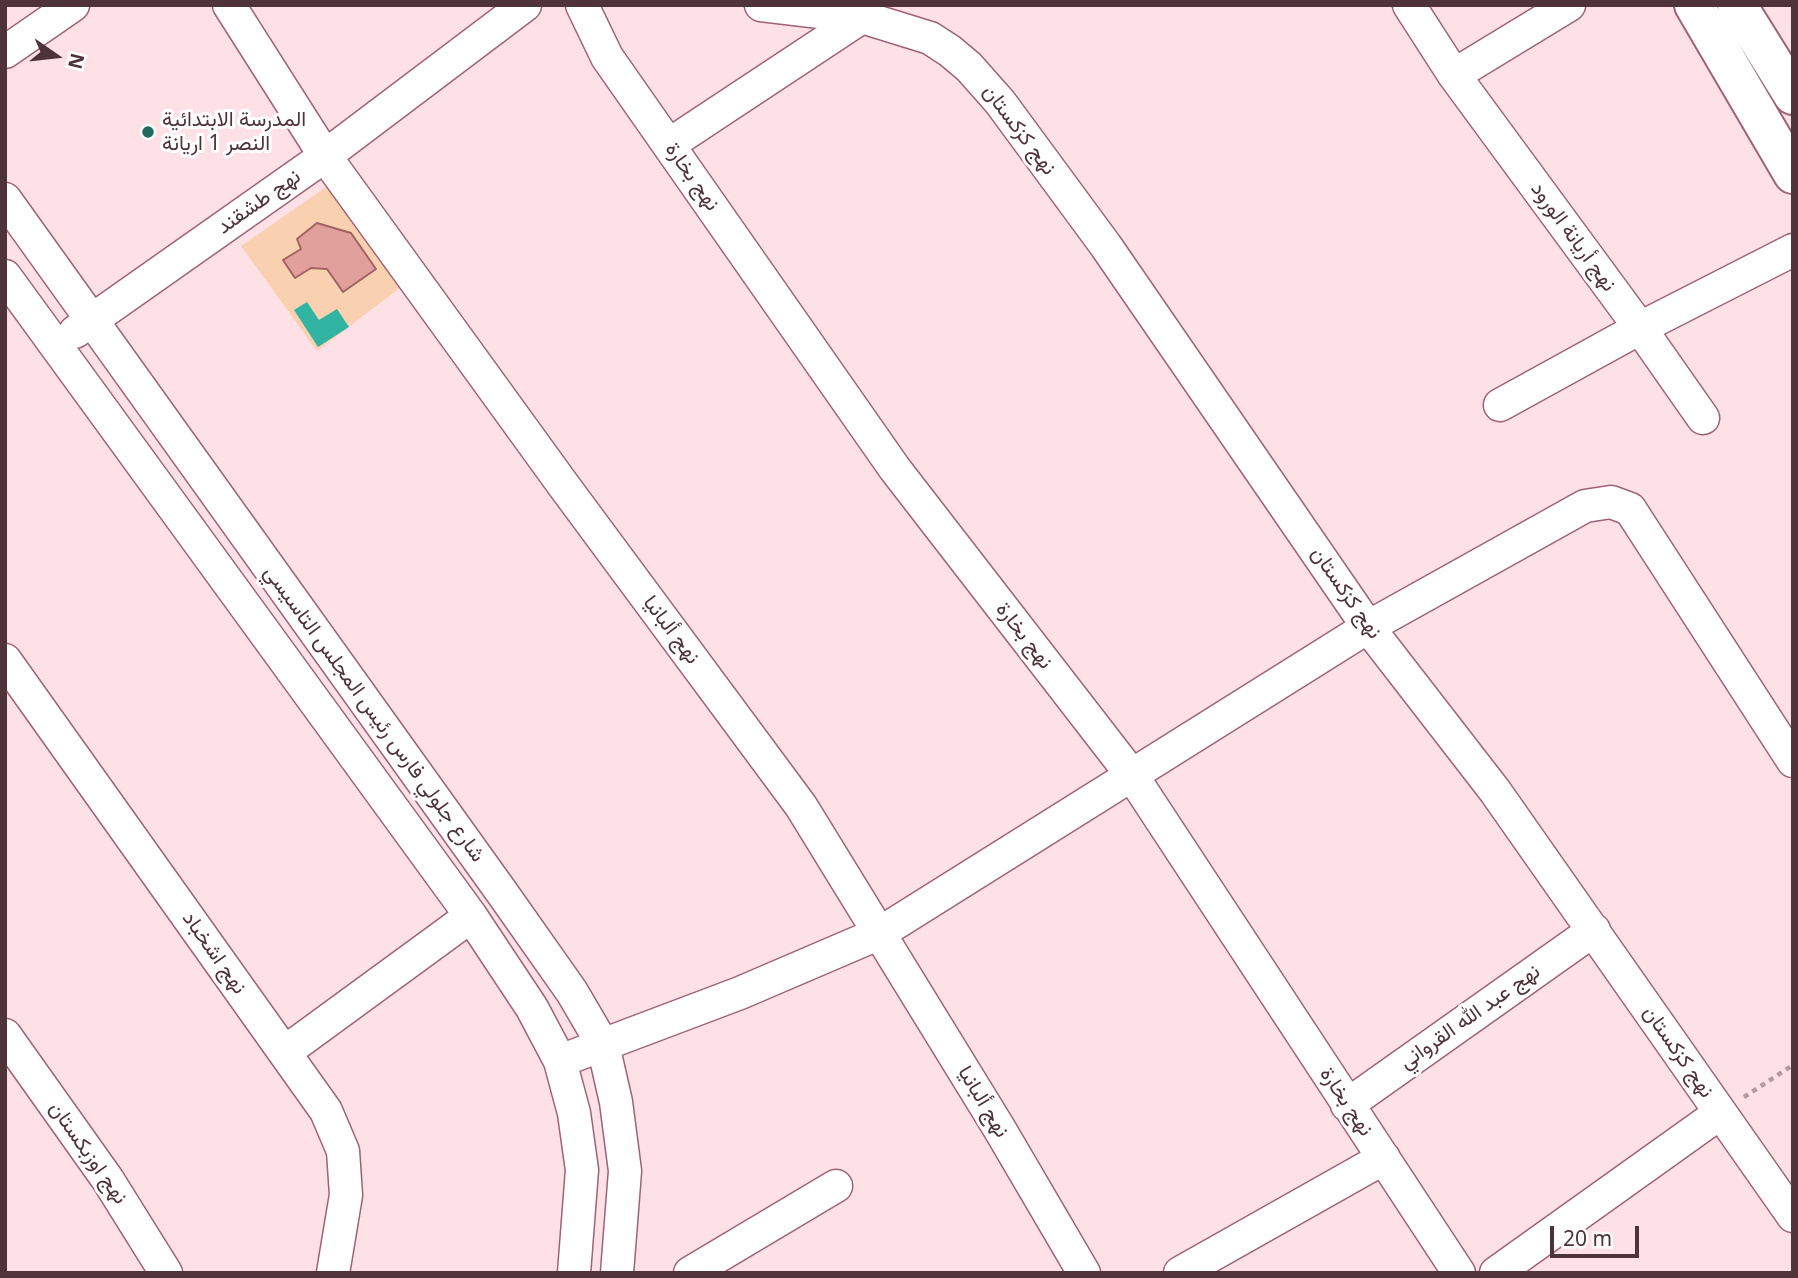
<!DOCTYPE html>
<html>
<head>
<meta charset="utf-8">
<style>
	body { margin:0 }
	#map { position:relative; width:1798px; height:1278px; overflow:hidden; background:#fde1e7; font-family:"Noto Sans",sans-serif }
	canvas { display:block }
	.frame { position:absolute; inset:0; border:7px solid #4e333a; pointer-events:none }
	.north { position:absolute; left:21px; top:21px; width:70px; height:70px; -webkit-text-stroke:5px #fff; paint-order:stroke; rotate:104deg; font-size:19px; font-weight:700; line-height:28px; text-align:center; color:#4e333a }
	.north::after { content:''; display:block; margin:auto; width:24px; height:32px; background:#4e333a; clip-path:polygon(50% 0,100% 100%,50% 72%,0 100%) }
	.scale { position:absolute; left:1550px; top:1226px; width:89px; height:32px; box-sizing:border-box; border:4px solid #4e333a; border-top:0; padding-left:9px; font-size:21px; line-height:24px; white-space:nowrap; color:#4e333a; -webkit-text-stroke:5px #fff; paint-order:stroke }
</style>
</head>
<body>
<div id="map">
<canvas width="1798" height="1278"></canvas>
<div class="frame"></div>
<div class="north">N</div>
<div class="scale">20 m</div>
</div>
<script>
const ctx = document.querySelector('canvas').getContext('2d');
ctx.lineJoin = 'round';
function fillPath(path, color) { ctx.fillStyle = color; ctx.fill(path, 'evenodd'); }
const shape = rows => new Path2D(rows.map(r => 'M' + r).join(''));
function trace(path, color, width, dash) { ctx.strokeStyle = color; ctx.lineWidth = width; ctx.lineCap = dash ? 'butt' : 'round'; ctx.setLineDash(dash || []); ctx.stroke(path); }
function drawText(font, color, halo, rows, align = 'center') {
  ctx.font = font + ' "Noto Sans",Vazirmatn,sans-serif'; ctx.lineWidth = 6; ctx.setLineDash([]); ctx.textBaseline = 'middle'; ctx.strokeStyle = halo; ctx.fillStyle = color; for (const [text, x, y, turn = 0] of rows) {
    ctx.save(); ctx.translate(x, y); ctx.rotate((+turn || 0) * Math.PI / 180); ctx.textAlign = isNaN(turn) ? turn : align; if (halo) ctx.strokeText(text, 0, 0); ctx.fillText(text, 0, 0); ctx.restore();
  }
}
fillPath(shape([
	[332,183,405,284,317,351,241,246]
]), '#f9d1b0');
fillPath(shape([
	[307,302,319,320,337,309,349,327,318,347,294,310]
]), '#31b4a2');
const building = shape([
	[317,223,351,233,376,269,343,292,327,269,311,268,295,278,283,260,301,249,297,239,317,223]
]);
fillPath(building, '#e2a09d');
trace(building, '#a06361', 2);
const street = shape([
	[229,5,325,156,564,486,801,806,999,1128,1084,1273],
	[582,5,607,57,895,469,1131,774,1459,1273],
	[761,5,862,17,930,38,950,51,969,67,1000,102,1106,246,1368,627,1495,791,1793,1216],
	[1409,5,1454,75,1640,328,1793,250],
	[5,52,73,5],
	[1454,75,1569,5],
	[670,144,862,17],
	[5,199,503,894,572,992,603,1045,616,1102,625,1171,617,1273],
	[5,276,471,916,532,1008,560,1061,574,1113,582,1170,574,1273],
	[75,332,325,156,525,5],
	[1500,405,1640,328,1703,418],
	[5,660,326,1111,343,1151,346,1195,333,1273],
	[5,1035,108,1180,166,1273],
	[285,1052,471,916],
	[560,1061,740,993,880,933,1368,627,1585,506,1611,502,1630,509,1793,761],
	[1347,1105,1594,930],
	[690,1273,836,1186],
	[1180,1273,1384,1158],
	[1496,1273,1720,1113]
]);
const secondary = shape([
	[1694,5,1793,174],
	[1737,5,1793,95]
]);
trace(street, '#9e6374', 35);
trace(secondary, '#9e6374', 42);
trace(shape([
	[1744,1097,1793,1065]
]), '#b599a0', 4.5, [5, 5]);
trace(street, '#fff', 32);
trace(secondary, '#fff', 38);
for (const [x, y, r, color] of [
	[148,132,7,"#22695f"]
]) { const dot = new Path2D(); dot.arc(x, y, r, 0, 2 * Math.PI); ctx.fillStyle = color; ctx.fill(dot); trace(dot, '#fff', 2.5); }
drawText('21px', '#4e333a', '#fff', [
	["المدرسة الابتدائية",162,120],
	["النصر 1 اريانة",162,144]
], 'left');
drawText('21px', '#4e333a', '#fff', [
	["نهج كزكستان",1019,130,53],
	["نهج بخارة",692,177,55],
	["نهج طشقند",259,202,-35],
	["نهج أريانة الورود",1573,237,54],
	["نهج كزكستان",1346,593,55],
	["نهج ألبانيا",671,630,53],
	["نهج بخارة",1024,636,52],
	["شارع جلولي فارس رئيس المجلس التاسيسي",374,714,54],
	["نهج اشخباد",214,953,55],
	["نهج عبد الله القرواني",1470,1017,-35],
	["نهج كزكستان",1678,1052,55],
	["نهج ألبانيا",983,1102,59],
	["نهج بخارة",1346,1102,56],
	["نهج اوزبكستان",88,1153,55]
]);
</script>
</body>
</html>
